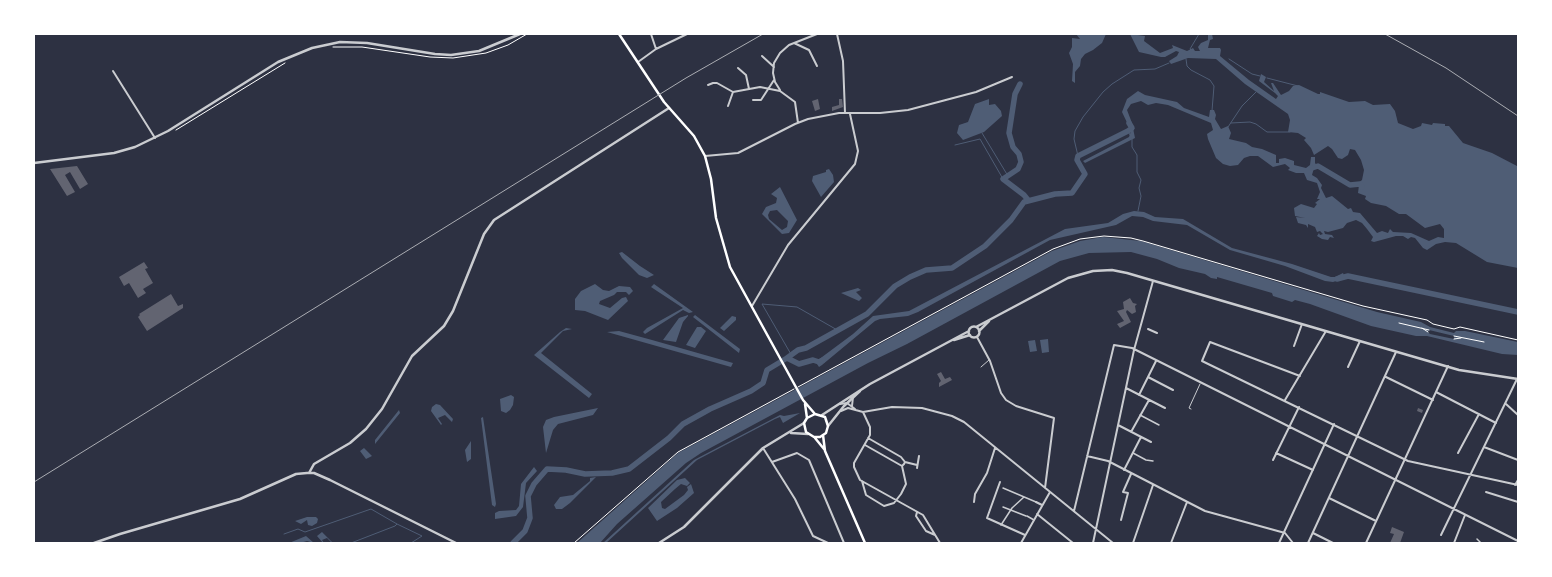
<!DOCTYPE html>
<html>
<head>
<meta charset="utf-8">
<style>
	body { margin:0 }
	#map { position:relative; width:1552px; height:577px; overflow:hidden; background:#2d3142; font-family:Quicksand,sans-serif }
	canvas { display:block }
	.frame { position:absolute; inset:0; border:35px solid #fff; pointer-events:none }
</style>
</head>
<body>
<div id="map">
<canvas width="1552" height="577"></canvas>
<div class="frame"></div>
</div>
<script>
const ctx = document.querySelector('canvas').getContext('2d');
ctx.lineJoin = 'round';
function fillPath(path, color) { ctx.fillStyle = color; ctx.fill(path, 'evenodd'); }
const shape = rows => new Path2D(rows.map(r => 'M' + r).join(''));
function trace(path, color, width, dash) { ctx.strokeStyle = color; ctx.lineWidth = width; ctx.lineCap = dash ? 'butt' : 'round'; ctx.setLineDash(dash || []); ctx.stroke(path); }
fillPath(shape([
	[1076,34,1106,34,1102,43,1093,50,1085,54,1081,59,1080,66,1075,72,1075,83,1072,81,1073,64,1069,53,1072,47,1072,38,1080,39],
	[1130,34,1145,36,1144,41,1160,53,1173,48,1172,45,1187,51,1193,48,1195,51,1200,51,1198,47,1201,43,1208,40,1208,34,1212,34,1213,39,1210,40,1208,48,1220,48,1221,50,1220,56,1249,80,1276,99,1278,96,1275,93,1259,81,1261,74,1266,77,1264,82,1274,91,1271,83,1273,83,1281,95,1289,91,1293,86,1299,85,1318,94,1320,94,1320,92,1349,102,1365,101,1373,105,1390,104,1395,111,1398,123,1413,129,1421,126,1422,123,1432,125,1433,123,1445,124,1445,126,1449,126,1463,143,1492,153,1517,166,1518,268,1487,262,1456,243,1445,242,1436,244,1427,250,1423,248,1415,238,1411,237,1408,239,1403,236,1396,236,1374,242,1371,241,1373,237,1367,229,1362,223,1356,220,1347,223,1343,228,1328,232,1324,231,1325,234,1332,235,1334,238,1330,237,1328,240,1322,239,1317,236,1319,233,1320,235,1323,234,1320,231,1317,232,1315,227,1308,224,1308,228,1306,225,1298,223,1296,217,1305,218,1295,216,1294,208,1301,204,1314,208,1317,204,1315,203,1320,199,1317,199,1320,192,1317,183,1307,180,1304,173,1296,173,1288,170,1290,168,1285,164,1273,167,1258,156,1250,156,1244,158,1238,165,1230,166,1223,164,1216,158,1208,139,1207,134,1213,130,1211,123,1168,105,1156,103,1148,105,1141,101,1131,104,1127,110,1132,123,1135,138,1085,163,1083,161,1129,137,1131,131,1122,112,1127,99,1138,91,1145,95,1177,102,1184,108,1209,117,1210,110,1214,110,1216,115,1215,119,1221,129,1228,126,1231,133,1229,139,1246,143,1252,147,1262,149,1276,155,1276,163,1279,163,1279,159,1285,158,1294,161,1294,165,1306,168,1310,165,1311,157,1315,157,1315,163,1318,167,1314,168,1312,175,1317,178,1322,185,1321,188,1326,198,1332,196,1348,209,1351,208,1353,212,1360,213,1377,233,1382,231,1388,233,1390,229,1393,232,1411,233,1429,241,1438,237,1444,238,1444,229,1440,224,1425,228,1406,214,1399,214,1386,206,1371,203,1365,199,1366,196,1358,193,1359,185,1357,184,1362,180,1364,170,1361,160,1355,150,1350,149,1348,155,1342,159,1338,158,1332,149,1328,146,1314,155,1311,148,1304,140,1306,138,1298,133,1288,132,1290,120,1288,114,1245,84,1216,59,1188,58,1171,64,1169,61,1177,56,1179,52,1176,51,1165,57,1161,57,1139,52],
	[989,99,989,105,995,104,1001,111,1002,116,984,132,963,140,957,133,959,125,968,122,975,104],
	[829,169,833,175,834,182,821,197,812,181,813,176,826,172,826,170],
	[780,187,797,220,789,233,782,234,762,214,766,207,776,203,777,198,771,194],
	[777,210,788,221,787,227,782,230,769,219,768,215,770,211],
	[1134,211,1144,212,1155,217,1183,219,1232,248,1292,264,1331,277,1335,277,1343,273,1345,278,1333,282,1325,281,1285,266,1230,250,1187,225,1153,221,1143,217,1132,216,1116,225,1050,240,918,312,908,316,880,319,875,321,822,365,819,367,817,364,818,360,853,334,873,316,909,311,1065,229,1108,223,1123,214],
	[1103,237,1141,241,1377,312,1421,322,1430,327,1454,333,1456,331,1465,331,1518,342,1518,355,1502,354,1427,336,1416,336,1371,326,1310,304,1295,300,1292,302,1273,296,1272,293,1217,277,1217,279,1211,278,1205,274,1179,268,1157,259,1131,252,1089,253,1060,261,907,344,868,363,701,453,686,463,617,524,600,543,577,543,678,453,1052,251,1080,241],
	[1429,330,1454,336,1454,339,1430,334,1428,332],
	[622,252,640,266,654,275,647,278,639,275,622,258,619,253],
	[595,284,603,290,609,291,619,286,630,287,633,291,629,295,626,292,617,292,614,295,600,301,599,304,610,308,622,298,626,297,628,301,608,320,585,311,575,310,575,299,581,291],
	[654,284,693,312,689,313,683,310,645,334,643,332,647,328,683,308,657,291,651,287],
	[858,288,861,290,856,292,862,298,859,301,841,293],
	[688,315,688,316,683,322,676,342,663,340,679,318],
	[695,315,740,349,739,353,693,317],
	[732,316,736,317,736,320,724,331,720,328],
	[697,327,701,327,706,331,695,348,686,345],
	[566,328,572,329,563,331,541,353,592,394,589,398,534,355,560,332],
	[619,331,652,340,733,363,731,367,607,332],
	[1048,339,1049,352,1042,353,1040,340],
	[1035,340,1037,351,1030,352,1028,341],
	[511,395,514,397,513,405,510,410,506,413,501,411,500,399],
	[436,404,440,405,453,419,452,422,445,415,438,418,442,424,441,425,431,411,432,407],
	[598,408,593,415,558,424,553,430,546,453,543,427,546,420,554,417],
	[399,410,400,413,375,444,375,440],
	[800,413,783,423,780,417,775,419,697,460,606,543,603,543,694,460,780,415,784,416],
	[483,417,496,504,495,507,492,505,481,418],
	[471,441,471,459,467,462,465,450],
	[364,448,372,456,366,459,360,451],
	[534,467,537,471,526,483,523,507,516,516,495,519,495,513,499,511,516,510,519,506,521,484],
	[596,477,570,503,562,509,556,509,554,505,560,497,573,495,590,481,590,478],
	[685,478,690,483,687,486,681,484,675,489,661,502,662,508,665,509,684,495,688,490,687,487,691,484,694,493,677,508,657,521,648,508,677,480],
	[307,517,316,517,318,519,317,523,312,526,308,525,307,520,301,524,295,521],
	[322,532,333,543,335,543,332,543,327,538,322,540,324,543,323,543,317,536],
	[306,536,314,543,307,541,300,543,289,543]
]), '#4f5d75');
trace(shape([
	[1191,50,1190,49,1199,34],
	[1186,59,1187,66,1191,70,1210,80,1214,86,1212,111],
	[1229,59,1252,74,1260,76],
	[1267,78,1298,86],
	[1231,123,1250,122,1256,124,1267,132,1290,132],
	[1228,127,1242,106,1256,92],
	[1128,131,1130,135],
	[982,133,1008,176],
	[1132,138,1132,147,1137,155,1137,172,1141,180,1139,188,1141,196,1138,211],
	[955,145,980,139,1003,179],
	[1078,156,1074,139,1075,131,1083,117,1103,92,1112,84,1134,70,1155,69,1169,63],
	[792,356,762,304,797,307,839,331],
	[397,524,422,536,411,543],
	[284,534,298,529,305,532,371,509,397,524,395,526,351,543]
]), '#4f5d75', 1);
trace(shape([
	[1020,84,1015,94,1009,133,1013,147,1019,154,1021,162,1018,169,1003,179,1024,195,1028,200],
	[1312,168,1318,166,1350,185,1360,184,1362,187],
	[1337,279,1348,276,1518,312],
	[787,358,798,350,806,348,867,314,895,286,910,277,926,270,952,268,985,246,1011,220,1024,202,1055,194,1072,193,1085,174,1077,160,1078,156,1128,131,1132,128,1129,123],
	[513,543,525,531,530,518,528,496,534,484,547,469,566,470,585,474,612,473,629,469,669,438,683,424,710,409,751,391,763,383,767,370,787,358,799,364,813,360,819,362,823,360]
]), '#4f5d75', 5.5);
fillPath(shape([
	[818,99,820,109,815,111,812,101],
	[839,99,842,99,843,107,832,111,832,107,839,105],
	[77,166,88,184,80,189,70,172,65,175,75,192,67,196,50,169],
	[144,262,148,268,145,269,153,283,143,289,146,293,138,298,129,283,124,286,119,277],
	[171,294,178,306,183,304,183,308,147,331,138,317,140,315,139,314],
	[1130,298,1133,303,1137,304,1135,306,1136,312,1132,314,1127,310,1126,312,1131,322,1120,328,1117,324,1124,321,1117,311,1124,309,1123,302],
	[941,372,945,379,950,377,952,380,939,387,939,383,941,381,937,374],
	[1418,408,1423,410,1422,413,1417,411],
	[1392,527,1404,532,1400,543,1390,543,1394,534,1390,533]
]), '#626471');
trace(shape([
	[333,47,362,47,430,57,453,58,486,53,508,45,527,34],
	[176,130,285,63],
	[1399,323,1429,330],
	[1422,328,1428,332],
	[1454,336,1484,342],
	[1454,339,1461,338],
	[798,387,1053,249,1080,239,1104,236,1131,238,1143,241,1363,306,1427,320,1433,324,1454,329,1460,327,1518,340],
	[574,543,678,452,794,389]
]), '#fff', 1);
trace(shape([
	[981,367,989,360],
	[1191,409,1189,408,1200,384]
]), '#caccd0', 1);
trace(shape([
	[1140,415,1159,425],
	[1133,453,1146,460,1153,461],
	[1003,488,1036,502],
	[1003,507,1026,516],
	[1027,516,1034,520],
	[1001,525,1012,508,1024,497],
	[1477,539,1481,543]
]), '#caccd0', 1.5);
trace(shape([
	[651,34,656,49],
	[837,34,843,61,845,113],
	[794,43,809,50,817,66],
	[762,56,774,67],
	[638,62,656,49,687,34],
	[738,68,746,75,749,89],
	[113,71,155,138],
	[708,85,713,83,717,83,733,92,760,87,780,91,795,102,798,123],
	[780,90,775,82,773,73,774,63,780,53,789,45,817,34],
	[753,100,761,100,774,80],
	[728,106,733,92],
	[705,156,738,153,795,124,808,119,839,113,880,113,908,110,976,92,1012,77],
	[752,306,788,245,855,164,858,151,850,114],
	[1148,329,1157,333],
	[977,337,990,361,1001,393,1006,400,1016,406,1054,418,1045,488],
	[1294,346,1302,324],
	[1348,367,1360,341],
	[1300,376,1210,342,1202,361,1408,461,1518,485],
	[1148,377,1173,390],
	[1386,377,1433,400],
	[1126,388,1165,408],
	[1436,392,1496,423],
	[1139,395,1156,361],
	[1285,400,1326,331],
	[840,404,847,403,855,409],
	[1506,404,1518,415],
	[852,406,853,397],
	[841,411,848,408,863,412,870,427,870,435,854,463,854,467,860,480,923,515,940,543],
	[863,412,892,407,922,408,952,416,964,422,1113,543],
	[1118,425,1151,442],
	[1131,432,1149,400],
	[865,445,902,466,904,464,905,462,901,457,868,438],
	[1484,447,1518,460],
	[763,448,795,499,813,536,828,543],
	[1276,453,1313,470],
	[1458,453,1479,414],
	[1087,456,1108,461,1205,511,1285,533,1293,543],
	[1273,460,1299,407],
	[772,462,797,453,809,460,844,543],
	[905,462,917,465],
	[917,468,919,456],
	[1124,470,1141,437],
	[862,481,866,495,884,506,894,503,901,494,906,484,902,466],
	[1000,482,987,518,1025,535],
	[1515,485,1518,480],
	[1486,492,1518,502],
	[1329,498,1376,521],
	[974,502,975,494,987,473,995,448],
	[1036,502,1042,505],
	[1074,511,1114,345,1132,348,1518,541],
	[917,512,916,516,926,531,935,535],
	[1037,514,1073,543],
	[1121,520,1128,493,1123,492,1131,474],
	[1313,533,1333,543],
	[1441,535,1517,379],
	[1021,543,1050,492],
	[1093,543,1134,350,1153,281],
	[1133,543,1153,485],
	[1171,543,1187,502],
	[1279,543,1334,424],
	[1308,543,1396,352],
	[1366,543,1448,366],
	[1454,543,1465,515]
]), '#caccd0', 2);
trace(shape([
	[34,163,114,153,135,147,168,131,278,62,312,48,340,42,367,43,435,54,451,55,479,51,520,34],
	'968.5 332a5.5 5.5 0 1 1 11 0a5.5 5.5 0 1 1-11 0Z',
	[976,327,1068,278,1093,271,1112,270,1127,273,1459,370,1518,379],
	[979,331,989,321],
	[954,340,970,335],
	[822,415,870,384,969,331],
	[828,426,844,406,860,391],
	[791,433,808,434],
	[309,473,314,464,350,443,366,429,382,409,412,356,444,326,453,311,484,234,494,220,669,108],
	[94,543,120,534,240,499,296,474,307,473,314,473,330,480,456,543],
	[659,543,684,527,763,448,804,423]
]), '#caccd0', 2.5);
trace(shape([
	[619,34,664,102,694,136,705,156,711,179,716,218,730,267,803,400,815,414],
	[805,404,807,418,804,423,806,432,814,437,820,437,826,433,828,426,825,417,815,414,807,418],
	[823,435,825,451,865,543],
	[815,438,824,449]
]), '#fff', 2.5);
trace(shape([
	[1385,34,1446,68,1518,116],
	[34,482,686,78,763,34]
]), '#abadb3', 1);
</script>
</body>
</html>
